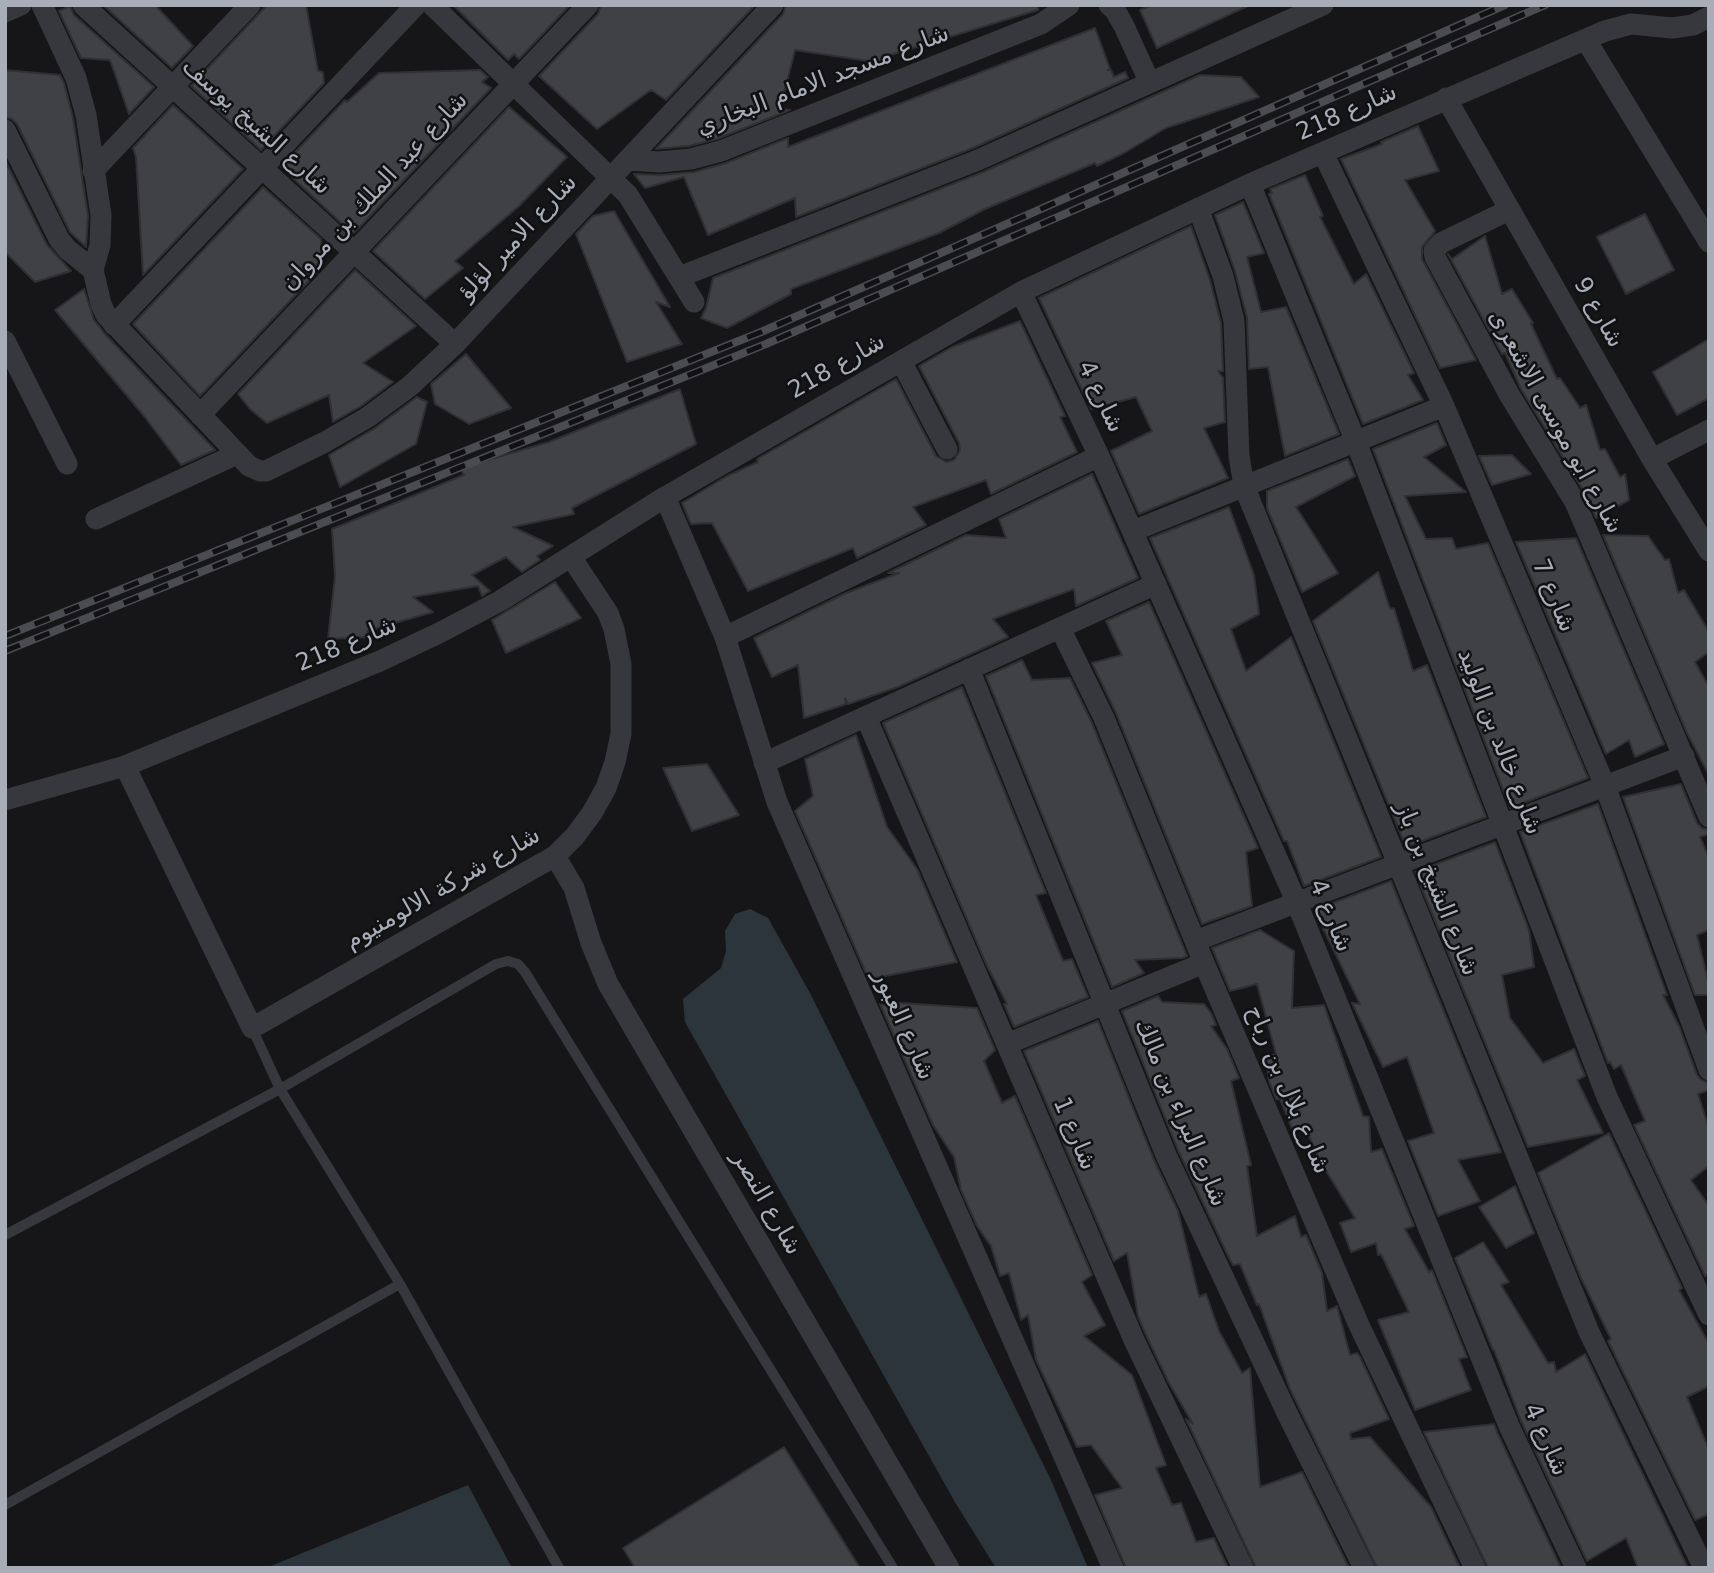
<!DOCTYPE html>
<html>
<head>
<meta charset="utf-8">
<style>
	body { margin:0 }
	#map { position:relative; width:1714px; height:1573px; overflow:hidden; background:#161618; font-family:"DejaVu Sans",sans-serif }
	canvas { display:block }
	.frame { position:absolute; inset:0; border:7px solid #a8adb8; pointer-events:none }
</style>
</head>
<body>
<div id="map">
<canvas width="1714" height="1573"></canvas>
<div class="frame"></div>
</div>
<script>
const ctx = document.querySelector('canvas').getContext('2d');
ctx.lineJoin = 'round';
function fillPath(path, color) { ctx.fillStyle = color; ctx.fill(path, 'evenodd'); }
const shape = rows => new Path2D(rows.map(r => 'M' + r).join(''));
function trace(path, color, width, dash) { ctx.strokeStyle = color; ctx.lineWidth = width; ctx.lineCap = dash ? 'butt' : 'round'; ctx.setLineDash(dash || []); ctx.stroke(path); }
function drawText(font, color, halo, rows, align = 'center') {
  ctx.font = font + ' "DejaVu Sans",Cairo,sans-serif'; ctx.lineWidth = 5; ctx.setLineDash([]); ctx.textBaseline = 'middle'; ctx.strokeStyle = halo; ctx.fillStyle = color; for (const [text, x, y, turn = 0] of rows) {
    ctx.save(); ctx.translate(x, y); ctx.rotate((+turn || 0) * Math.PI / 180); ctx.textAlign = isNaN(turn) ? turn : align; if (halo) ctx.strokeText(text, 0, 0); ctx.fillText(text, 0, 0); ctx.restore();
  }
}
fillPath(shape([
	[750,909,768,918,810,993,1051,1480,1088,1568,996,1568,956,1504,685,1022,683,999,721,968,726,951,725,931,735,914],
	[468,1485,512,1568,266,1568]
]), '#2c353c');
const building = shape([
	[103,5,155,5,193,46,172,68,103,5],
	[267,5,306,5,318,71,323,72,324,83,261,150,191,86,267,5],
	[453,5,570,5,519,59,514,54,508,60,453,5],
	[601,5,755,5,666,100,651,90,597,129,539,76,598,14,601,5],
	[786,5,1038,5,1038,10,890,55,888,64,795,50,780,109,790,110,717,139,689,146,656,149,783,14,786,5],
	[1152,5,1250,5,1157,48,1140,10,1152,5],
	[70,6,74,15,154,87,129,114,110,60,81,58,59,11,70,6],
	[1095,28,1110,69,1108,70,1111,70,1114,77,1125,72,1128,78,973,148,796,217,795,198,708,235,684,177,645,188,634,174,660,175,694,172,726,163,788,138,788,147,1095,28],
	[5,70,60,75,64,83,73,118,88,216,86,247,70,232,17,124,12,119,5,117,5,70],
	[480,70,488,77,482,82,491,88,355,232,352,233,281,167,345,100,347,102,379,73,480,70],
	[1200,75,1241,77,1259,97,1166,128,1124,153,1097,166,1095,163,985,209,939,233,791,289,791,294,727,328,701,318,706,308,713,278,983,172,1200,75],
	[173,105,243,169,143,275,136,157,133,148,173,105],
	[509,107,567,157,519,206,455,261,463,268,425,299,373,251,509,107],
	[1418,126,1439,171,1405,180,1435,231,1422,247,1422,259,1476,360,1440,368,1341,159,1382,144,1381,142,1418,126],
	[5,160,47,245,71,271,35,282,5,252,5,160],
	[1305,175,1323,216,1320,217,1354,284,1366,274,1414,373,1408,375,1423,400,1363,424,1269,194,1272,193,1270,189,1305,175],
	[263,187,321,239,322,267,200,396,133,324,263,187],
	[1243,202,1264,253,1247,257,1261,312,1286,307,1339,434,1285,456,1268,367,1249,369,1247,318,1235,271,1215,215,1243,202],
	[614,211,670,307,656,302,682,344,627,362,576,234,593,216,614,211],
	[1645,214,1674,270,1626,294,1597,237,1645,214],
	[1191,226,1210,280,1221,323,1223,371,1218,371,1223,378,1225,422,1204,428,1228,478,1139,514,1111,451,1152,431,1136,397,1091,409,1039,298,1191,226],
	[1485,236,1502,294,1512,289,1533,323,1531,324,1557,379,1560,378,1580,408,1586,405,1600,450,1605,449,1620,477,1625,474,1629,500,1596,518,1586,495,1521,389,1505,353,1502,354,1448,254,1452,259,1485,236],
	[355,270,416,326,363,363,393,382,361,406,333,422,329,395,267,423,250,409,238,394,355,270],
	[84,289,94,320,105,334,215,450,181,465,144,416,55,310,84,289],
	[1020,321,1065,416,1060,417,1077,452,991,494,986,480,913,507,926,525,857,558,853,548,748,591,712,523,691,524,682,503,727,476,758,462,757,459,896,379,936,456,946,462,954,460,960,450,959,443,919,366,952,347,1020,321],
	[1709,339,1709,398,1677,415,1653,372,1709,339],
	[466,354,511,408,469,424,435,404,431,384,466,354],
	[680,389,696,444,572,508,574,514,513,527,553,546,537,556,540,560,522,572,506,557,472,575,490,591,482,596,478,586,413,597,433,612,367,631,370,637,328,639,335,576,332,529,464,475,460,468,549,442,680,389],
	[417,397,427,402,416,444,340,487,329,455,375,428,417,397],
	[1437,423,1446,445,1424,457,1466,492,1405,496,1426,539,1452,538,1456,549,1488,543,1588,778,1510,808,1373,449,1437,423],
	[1512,455,1531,474,1492,485,1479,456,1512,455],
	[1348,459,1355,476,1296,507,1338,573,1302,592,1267,508,1267,491,1348,459],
	[1092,474,1138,578,1076,606,1074,589,993,619,1008,637,898,687,848,704,845,698,846,704,804,718,798,665,772,677,754,638,846,593,899,573,888,573,966,535,1006,538,999,519,1092,474],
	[1229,507,1254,575,1259,614,1231,629,1246,671,1291,637,1381,857,1304,886,1287,841,1284,841,1150,538,1229,507],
	[1603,535,1648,536,1665,560,1669,559,1678,593,1684,590,1709,632,1709,652,1695,662,1709,687,1709,775,1687,733,1603,535],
	[1576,538,1664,744,1635,757,1629,740,1606,754,1516,542,1576,538],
	[1378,572,1390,609,1394,608,1413,671,1427,665,1486,817,1406,847,1313,621,1378,572],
	[555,582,581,618,506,653,492,620,555,582],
	[1149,602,1258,848,1246,852,1252,906,1202,924,1116,713,1092,663,1122,655,1106,621,1149,602],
	[1022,660,1032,680,1070,678,1092,723,1187,956,1182,958,1135,960,1144,973,1112,987,986,676,1022,660],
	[962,687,1046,893,1036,895,1063,961,1072,959,1088,997,1014,1027,1004,1004,1007,1004,987,966,883,723,962,687],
	[856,735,887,827,917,869,957,962,870,979,866,973,795,811,813,796,805,759,856,735],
	[707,764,739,815,692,831,663,768,707,764],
	[1681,784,1697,823,1702,828,1709,830,1709,834,1700,837,1709,858,1709,930,1697,935,1709,985,1709,995,1695,995,1623,797,1681,784],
	[1598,804,1667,995,1663,995,1679,1026,1697,1075,1701,1080,1709,1083,1709,1090,1698,1094,1709,1129,1709,1166,1691,1180,1709,1206,1709,1274,1705,1276,1634,1125,1645,1121,1621,1065,1614,1069,1610,1062,1608,1063,1520,832,1598,804],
	[1495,842,1529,930,1534,967,1502,975,1510,1018,1543,1063,1574,1049,1585,1076,1577,1080,1603,1133,1528,1147,1415,872,1495,842],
	[1391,881,1501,1152,1458,1160,1480,1201,1438,1216,1408,1141,1434,1133,1407,1057,1383,1067,1352,1003,1360,1004,1314,910,1391,881],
	[1260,930,1294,951,1292,1008,1324,1005,1363,1116,1369,1117,1371,1152,1382,1149,1414,1226,1405,1229,1429,1272,1432,1270,1467,1357,1459,1359,1471,1390,1415,1410,1378,1320,1409,1312,1381,1254,1378,1255,1376,1243,1351,1252,1340,1223,1355,1218,1320,1161,1305,1127,1293,1131,1280,1099,1276,1099,1269,1081,1266,1057,1276,1054,1257,984,1230,991,1212,948,1260,930],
	[1158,996,1162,1002,1204,1004,1211,1013,1216,1025,1211,1026,1227,1049,1239,1078,1231,1081,1251,1165,1247,1166,1257,1236,1295,1216,1301,1237,1306,1235,1322,1273,1327,1311,1337,1306,1350,1355,1357,1353,1360,1357,1389,1419,1350,1433,1351,1439,1370,1437,1431,1507,1460,1568,1377,1568,1290,1389,1259,1304,1257,1305,1240,1264,1233,1265,1230,1260,1178,1150,1122,1011,1158,996],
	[885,1002,977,1008,995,1050,984,1061,1002,1103,1015,1096,1092,1275,1082,1282,1105,1325,1084,1336,1132,1375,1166,1465,1156,1468,1172,1505,1181,1503,1196,1542,1214,1538,1228,1568,1126,1568,1095,1495,1122,1488,1091,1445,1077,1447,1036,1360,1028,1315,1021,1320,1009,1273,1000,1276,991,1246,977,1226,961,1190,954,1157,933,1125,880,1004,886,1005,885,1002],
	[1098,1021,1154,1160,1178,1211,1199,1297,1206,1294,1219,1331,1242,1373,1250,1368,1260,1487,1302,1472,1349,1568,1256,1568,1186,1419,1193,1424,1169,1383,1146,1335,1138,1316,1127,1253,1114,1261,1024,1051,1098,1021],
	[1609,1133,1682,1288,1679,1290,1709,1344,1709,1386,1687,1397,1709,1450,1709,1514,1695,1520,1608,1341,1611,1339,1581,1278,1538,1173,1609,1133],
	[1515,1186,1534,1233,1506,1248,1479,1207,1515,1186],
	[1483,1242,1509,1282,1501,1285,1548,1363,1554,1362,1556,1372,1585,1354,1688,1568,1638,1568,1626,1538,1587,1561,1521,1421,1494,1350,1493,1350,1455,1258,1483,1242],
	[1494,1424,1497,1432,1561,1568,1488,1568,1424,1432,1494,1424],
	[784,1447,860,1568,635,1568,623,1548,784,1447]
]);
fillPath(building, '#404145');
trace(building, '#303034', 2);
trace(shape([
	[252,1028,280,1089,400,1284,559,1568],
	[5,1235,280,1089,496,964,508,961,518,964,525,972,893,1568],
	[5,1505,400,1284]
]), '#37383d', 10);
trace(shape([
	[42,5,76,78,86,115,101,215,100,245,93,270],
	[83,5,455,344],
	[432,5,628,195,694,302],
	[1109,5,1115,10,1124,26,1149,81],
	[5,12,21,5],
	[1586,40,1709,242],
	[1446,98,1652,459,1709,551],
	[5,130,59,239,67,249,93,270,101,304,106,315,249,466,260,471,266,471,325,442,368,417,410,386,455,344,773,5],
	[1323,153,1444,406,1605,786,1709,1070],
	[628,160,659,162,691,159,721,151,1041,24,1069,5],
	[93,171,250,5],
	[1250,184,1356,442,1607,1097,1709,1315],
	[1198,208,1223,276,1234,321,1239,456,1244,486,1589,1332,1704,1568],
	[1509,210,1441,243,1434,251,1435,257,1510,396,1575,502,1709,817],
	[679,277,978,160,1323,5],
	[1021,292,1099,456,1296,901,1509,1426,1576,1568],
	[114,325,416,5],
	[5,341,67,464],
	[901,361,947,449],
	[200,415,588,5],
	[1652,459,1709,430],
	[665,497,725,637,777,802,1113,1568],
	[96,519,237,454],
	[1133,531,1444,406],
	[1060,628,1104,718,1204,963,1358,1323,1475,1568],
	[725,637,1099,456],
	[969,669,1166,1155,1286,1411,1364,1568],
	[866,717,1134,1340,1243,1568],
	[764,763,1156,584],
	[125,766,252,1028,555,856,575,836,592,813,606,788,615,762,621,734,621,664,614,629,608,613,571,557],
	[5,800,125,766,380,661,441,632,500,601,665,497,1021,292,1250,184,1605,31,1631,24,1672,28,1693,25,1709,17],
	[555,856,574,888,591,943,608,984,949,1568],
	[1195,941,1684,756],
	[1007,1044,1204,963]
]), '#37383d', 21);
const rail = shape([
	[5,636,761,332,1505,5],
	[5,651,766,344,1545,5]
]);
trace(rail, '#4a4c52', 8);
trace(rail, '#111113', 5, [16]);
drawText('24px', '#a8adb8', '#111113', [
	["شارع مسجد الامام البخاري",823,81,-21],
	["شارع 218",1347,113,-24],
	["شارع الشيخ يوسف",256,127,42],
	["شارع عبد الملك بن مروان",375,192,-47],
	["شارع الامير لؤلؤ",518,238,-47],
	["شارع 9",1598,313,60],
	["شارع 218",837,367,-30],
	["شارع 4",1100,397,64],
	["شارع ابو موسى الاشعرى",1555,422,61],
	["شارع 7",1553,596,67],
	["شارع 218",347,645,-23],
	["شارع خالد بن الوليد",1499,742,69],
	["شارع شركة الالومنيوم",443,889,-30],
	["شارع الشيخ بن باز",1436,889,68],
	["شارع 4",1330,916,67],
	["شارع العبور",903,1025,66],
	["شارع بلال بن رباح",1287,1090,67],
	["شارع البراء بن مالك",1180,1113,67],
	["شارع 1",1074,1134,67],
	["شارع النصر",766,1203,60],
	["شارع 4",1545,1440,66]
]);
</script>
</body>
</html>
